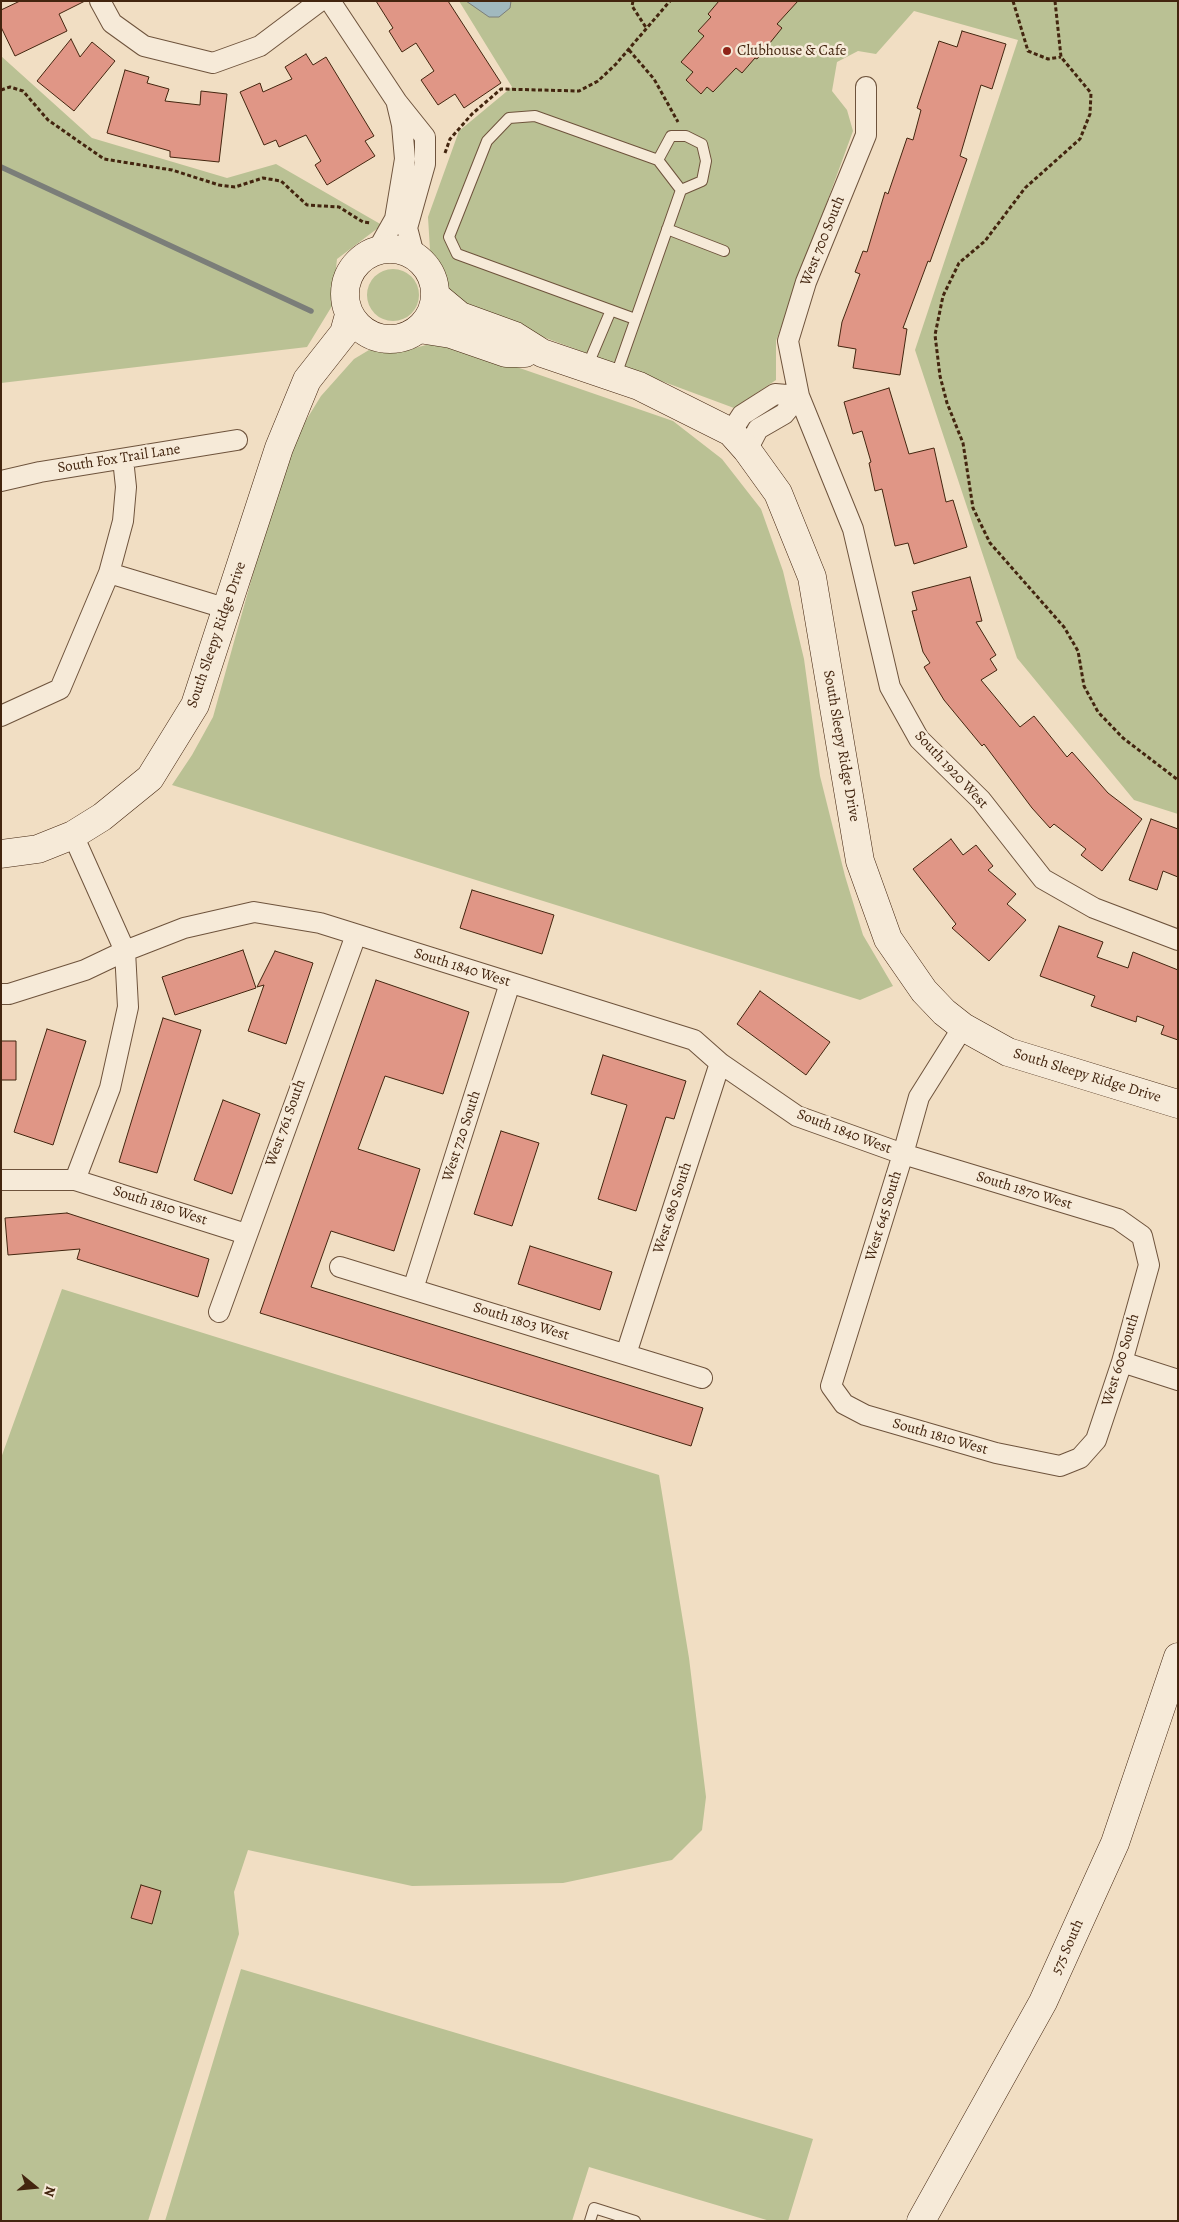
<!DOCTYPE html>
<html>
<head>
<meta charset="utf-8">
<style>
	body { margin:0 }
	#map { position:relative; width:1179px; height:2222px; overflow:hidden; background:#f1dec3; font-family:Alegreya,serif }
	canvas { display:block }
	.frame { position:absolute; inset:0; border:2px solid #43250f; pointer-events:none }
	.north { position:absolute; left:10px; top:2162px; width:50px; height:50px; -webkit-text-stroke:4px #f6ead8; paint-order:stroke; rotate:107deg; font-size:14px; font-weight:700; line-height:20px; text-align:center; color:#43250f }
	.north::after { content:''; display:block; margin:auto; width:18px; height:22px; background:#43250f; clip-path:polygon(50% 0,100% 100%,50% 72%,0 100%) }
</style>
</head>
<body>
<div id="map">
<canvas width="1179" height="2222"></canvas>
<div class="frame"></div>
<div class="north">N</div>
</div>
<script>
const ctx = document.querySelector('canvas').getContext('2d');
ctx.lineJoin = 'round';
function fillPath(path, color) { ctx.fillStyle = color; ctx.fill(path, 'evenodd'); }
const shape = rows => new Path2D(rows.map(r => 'M' + r).join(''));
function trace(path, color, width, dash) { ctx.strokeStyle = color; ctx.lineWidth = width; ctx.lineCap = dash ? 'butt' : 'round'; ctx.setLineDash(dash || []); ctx.stroke(path); }
function drawText(font, color, halo, rows, align = 'center') {
  ctx.font = font + ' Alegreya,serif'; ctx.lineWidth = 5; ctx.setLineDash([]); ctx.textBaseline = 'middle'; ctx.strokeStyle = halo; ctx.fillStyle = color; for (const [text, x, y, turn = 0] of rows) {
    ctx.save(); ctx.translate(x, y); ctx.rotate((+turn || 0) * Math.PI / 180); ctx.textAlign = isNaN(turn) ? turn : align; if (halo) ctx.strokeText(text, 0, 0); ctx.fillText(text, 0, 0); ctx.restore();
  }
}
fillPath(shape([
	[459,1,1178,1,1178,814,1134,800,1017,658,915,350,1018,40,914,11,876,54,858,51,837,62,832,91,847,110,853,131,776,341,776,380,734,408,457,305,430,250,428,217,459,131,512,87],
	[1,56,92,138,227,178,276,164,382,225,337,259,332,306,307,347,1,383],
	'367 295a26 26 0 1 1 52 0a26 26 0 1 1-52 0Z',
	[434,343,450,344,673,421,722,459,761,509,783,571,804,659,820,776,845,876,863,935,893,986,860,1000,172,785,192,755,213,717,270,513,292,443,321,396,354,359,369,350,403,351],
	[62,1289,659,1475,689,1658,706,1797,702,1830,672,1860,563,1883,412,1886,248,1850,234,1892,239,1934,148,2221,1,2221,1,1458],
	[241,1969,813,2139,788,2221,770,2221,589,2167,572,2221,165,2221]
]), '#bac194');
const water = shape([
	[466,1,511,1,510,8,499,17,489,17,466,1]
]);
fillPath(water, '#a1b9bf');
trace(water, '#7b7e79', 1);
trace(shape([
	[1,167,311,311]
]), '#7b7e79', 5.5);
const building = shape([
	[20,1,85,1,59,14,67,31,15,56,1,27,1,10,20,1],
	[376,1,448,1,501,83,464,108,455,94,438,105,421,80,434,71,416,43,402,52,389,31,393,28,376,1],
	[719,1,798,1,777,24,782,28,757,59,755,58,742,73,736,68,713,92,707,87,701,94,686,80,693,72,681,62,704,36,698,31,711,17,708,14,719,1],
	[962,31,1006,44,992,89,981,85,960,156,967,159,930,262,928,261,903,328,907,329,900,375,853,368,856,349,838,346,842,322,860,274,855,272,863,251,867,252,885,192,888,194,907,138,913,140,921,110,917,108,939,41,957,47,962,31],
	[71,39,80,57,92,42,115,61,74,111,37,81,71,39],
	[306,54,313,65,326,57,374,136,365,141,375,156,327,185,315,165,321,161,306,135,279,147,276,140,264,145,240,92,260,83,263,92,292,79,285,67,306,54],
	[125,70,149,77,147,83,169,89,165,101,200,105,201,91,227,94,219,162,170,157,170,151,107,133,125,70],
	[889,388,909,454,934,448,946,502,953,500,967,547,914,564,908,543,895,546,882,489,875,491,869,463,871,462,862,431,853,434,844,402,889,388],
	[970,577,982,621,976,622,996,655,990,659,997,670,981,680,1020,727,1034,716,1067,757,1072,752,1108,793,1142,819,1102,871,1081,855,1086,849,1054,824,1050,828,1032,808,984,744,982,746,944,700,924,667,930,663,923,652,912,611,917,610,912,592,970,577],
	[1151,819,1178,829,1178,877,1163,871,1157,890,1129,880,1151,819],
	[951,839,963,855,976,845,993,866,988,870,1016,894,1007,904,1026,920,989,961,952,928,956,924,913,869,951,839],
	[472,890,554,915,542,954,460,928,472,890],
	[1059,926,1103,942,1097,957,1128,968,1133,952,1178,970,1178,1040,1161,1034,1164,1026,1137,1016,1136,1022,1091,1006,1095,996,1040,976,1059,926],
	[243,950,256,988,175,1015,162,977,243,950],
	[275,951,313,963,286,1044,248,1031,264,985,257,987,275,951],
	[376,980,469,1012,443,1094,385,1076,358,1149,420,1169,394,1251,331,1231,311,1287,703,1408,691,1446,260,1313,376,980],
	[760,991,830,1042,806,1075,737,1024,760,991],
	[163,1018,201,1030,157,1173,119,1162,163,1018],
	[47,1029,86,1041,53,1145,14,1132,47,1029],
	[1,1041,16,1041,16,1080,1,1080,1,1041],
	[603,1055,686,1081,674,1119,666,1117,636,1211,598,1199,627,1105,591,1094,603,1055],
	[223,1100,260,1114,232,1194,194,1180,223,1100],
	[501,1131,539,1143,512,1226,474,1214,501,1131],
	[67,1213,209,1259,198,1297,77,1259,80,1249,8,1255,5,1218,67,1213],
	[530,1246,612,1272,600,1310,518,1284,530,1246],
	[141,1885,161,1891,152,1924,131,1918,141,1885]
]);
fillPath(building, '#e09686');
trace(building, '#43250f', 1);
const lane = shape([
	[658,160,671,136,686,136,702,144,706,161,702,181,681,190],
	[667,229,724,251],
	[587,367,611,310],
	[615,378,681,190,658,160,535,116,509,118,487,141,449,237,457,254,635,319],
	[590,2221,594,2208,635,2221]
]);
const street = shape([
	[100,1,112,23,144,46,213,63,260,46,320,1],
	[330,1,397,102,425,137,425,164,407,228,414,255],
	[866,87,866,135,806,282,788,341,799,396,853,529,890,687,919,739,981,800,1043,879,1094,908,1178,940],
	[377,251,395,219,405,159,402,125,397,104],
	[731,432,742,415,775,394,799,396],
	[747,450,758,429,784,414,799,396],
	[1,481,40,472,237,440],
	[109,573,228,609],
	[1,716,60,689,109,573,123,521,126,487,123,459],
	[73,835,125,951,128,1007,110,1088,75,1180],
	[1,994,9,994,85,970,125,951,184,928,254,912,320,923,694,1040,720,1063,797,1116,903,1154,1118,1219,1142,1236,1149,1265,1122,1362,1096,1440,1080,1458,1060,1466,996,1453,865,1415,844,1404,831,1386,903,1154,919,1097,963,1027],
	[1,1180,75,1180,246,1234],
	[340,1267,702,1378],
	[413,1289,510,983],
	[219,1312,356,935],
	[626,1354,720,1063],
	[1122,1362,1178,1380]
]);
const secondary = shape([
	'345 294a45 45 0 1 1 90 0a45 45 0 1 1-90 0Z',
	[436,296,460,316,515,336,542,353,639,386,731,432,747,450,778,493,812,577,860,861,888,939,924,991,944,1012,963,1027,1008,1052,1178,1104],
	[419,329,451,334,506,353,525,353],
	[1,854,38,849,73,835,102,817,150,778,195,705,279,448,307,380,344,333,349,315],
	[921,2221,1043,2002,1115,1843,1178,1657]
]);
trace(lane, '#6e533c', 12);
trace(street, '#6e533c', 22);
trace(secondary, '#43250f', 29);
trace(shape([
	[633,1,632,6,647,29],
	[1013,1,1028,51,1048,59,1061,57],
	[1055,1,1061,57,1091,93,1090,114,1080,139,1025,188,985,241,959,263,943,296,935,335,940,376,947,403,963,443,973,508,990,543,1064,627,1078,651,1084,686,1098,712,1123,738,1178,780],
	[629,50,654,79,678,122],
	[1,90,10,87,23,91,48,120,104,159,172,170,219,185,235,187,263,178,281,181,307,205,339,207,363,222,371,223],
	[445,153,450,139,472,114,501,89,579,91,598,81,616,64,670,1]
]), '#43250f', 3, [4, 2.5]);
trace(lane, '#f6ead8', 10);
trace(street, '#f6ead8', 20);
trace(secondary, '#f6ead8', 28);
for (const [x, y, r, color] of [
	[727,51,5,"#8f2418"]
]) { const dot = new Path2D(); dot.arc(x, y, r, 0, 2 * Math.PI); ctx.fillStyle = color; ctx.fill(dot); trace(dot, '#f6ead8', 2); }
drawText('15px', '#43250f', '#f6ead8', [
	["Clubhouse & Cafe",737,51]
], 'left');
drawText('15px', '#43250f', '#f6ead8', [
	["West 700 South",823,241,-68],
	["South Fox Trail Lane",119,459,-9],
	["South Sleepy Ridge Drive",217,635,-71],
	["South Sleepy Ridge Drive",841,746,80],
	["South 1920 West",951,770,47],
	["South 1840 West",462,968,17],
	["South Sleepy Ridge Drive",1087,1076,17],
	["West 761 South",286,1123,-70],
	["South 1840 West",844,1132,21],
	["West 720 South",462,1136,-72],
	["South 1870 West",1024,1191,17],
	["South 1810 West",160,1206,18],
	["West 680 South",673,1208,-72],
	["West 645 South",884,1216,-73],
	["South 1803 West",521,1322,17],
	["West 600 South",1121,1360,-73],
	["South 1810 West",940,1437,16],
	["575 South",1068,1947,-66]
]);
</script>
</body>
</html>
